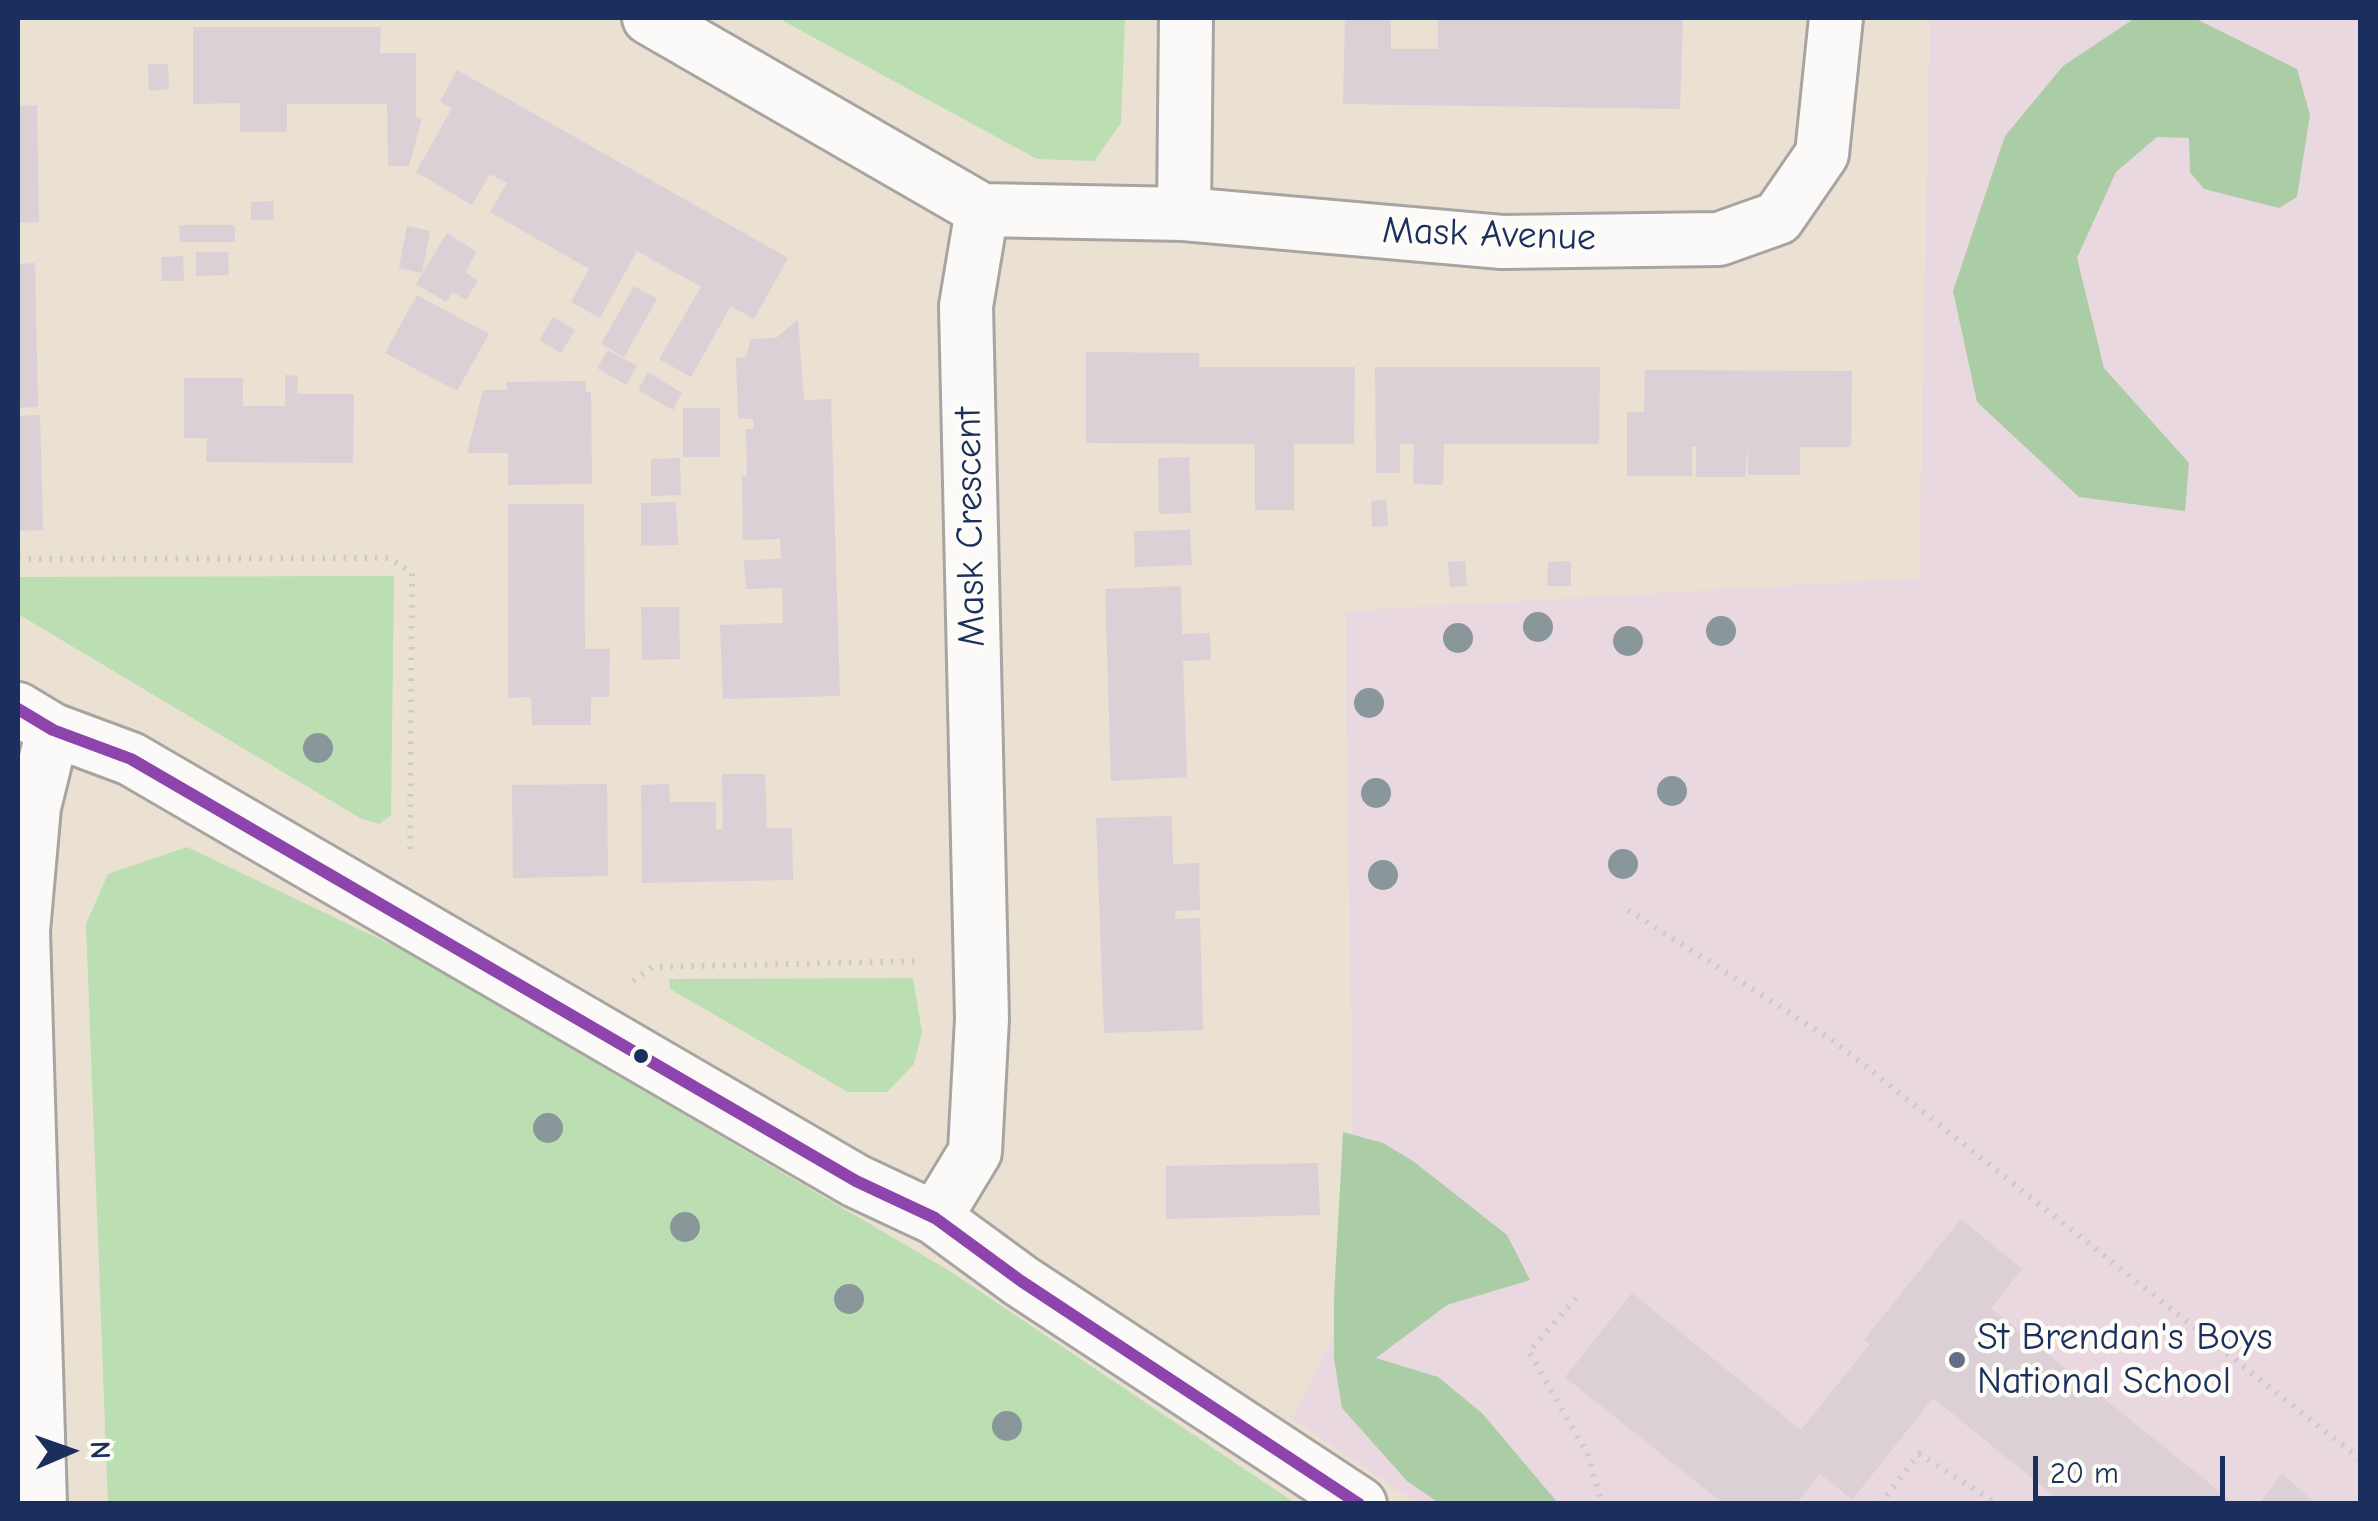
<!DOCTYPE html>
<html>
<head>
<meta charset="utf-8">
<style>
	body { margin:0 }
	#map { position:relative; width:2378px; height:1521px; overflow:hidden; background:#eae1d3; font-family:"Comic Neue",sans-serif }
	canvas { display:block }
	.frame { position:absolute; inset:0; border:20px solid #1b2f5e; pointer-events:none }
	.north { position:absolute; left:20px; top:1401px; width:100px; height:100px; -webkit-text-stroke:8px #fdfcf7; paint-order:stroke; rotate:88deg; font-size:28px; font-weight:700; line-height:40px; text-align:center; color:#1b2f5e }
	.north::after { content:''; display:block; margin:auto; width:35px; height:45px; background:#1b2f5e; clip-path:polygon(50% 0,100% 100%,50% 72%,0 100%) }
	.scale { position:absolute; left:2033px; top:1456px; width:192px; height:45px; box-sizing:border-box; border:5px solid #1b2f5e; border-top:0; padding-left:12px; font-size:30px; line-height:35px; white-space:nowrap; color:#1b2f5e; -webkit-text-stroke:8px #fdfcf7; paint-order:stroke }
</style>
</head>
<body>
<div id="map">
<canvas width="2378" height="1521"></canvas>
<div class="frame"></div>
<div class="north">N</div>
<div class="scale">20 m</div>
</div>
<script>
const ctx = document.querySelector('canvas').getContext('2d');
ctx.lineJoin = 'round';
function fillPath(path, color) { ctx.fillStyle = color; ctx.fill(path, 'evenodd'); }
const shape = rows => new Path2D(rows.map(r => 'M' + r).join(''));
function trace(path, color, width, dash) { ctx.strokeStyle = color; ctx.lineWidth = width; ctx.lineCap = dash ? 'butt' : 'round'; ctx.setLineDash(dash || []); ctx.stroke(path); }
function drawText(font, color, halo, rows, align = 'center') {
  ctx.font = font + ' "Comic Neue",sans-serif'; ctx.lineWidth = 9; ctx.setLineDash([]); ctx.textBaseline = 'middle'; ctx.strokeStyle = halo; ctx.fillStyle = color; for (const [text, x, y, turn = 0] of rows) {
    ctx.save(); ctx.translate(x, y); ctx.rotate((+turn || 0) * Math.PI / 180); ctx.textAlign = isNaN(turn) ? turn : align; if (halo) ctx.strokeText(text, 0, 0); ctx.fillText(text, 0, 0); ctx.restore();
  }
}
fillPath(shape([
	[1930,18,2360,18,2360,1503,1416,1503,1293,1419,1355,1290,1345,611,1919,578]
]), '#ead8e1');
fillPath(shape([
	[778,18,1125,18,1121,123,1094,161,1037,159],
	[394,576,391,815,379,824,360,818,18,614,18,577],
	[187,847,409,953,948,1270,1295,1503,108,1503,86,924,108,874],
	[913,978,922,1032,914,1064,887,1092,848,1092,670,989,669,979]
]), '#bbdeb2');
fillPath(shape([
	[2135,18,2194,18,2297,69,2310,115,2297,197,2279,208,2204,189,2190,172,2189,138,2157,137,2116,172,2077,258,2104,368,2189,463,2185,511,2079,497,1977,402,1953,291,2005,136,2063,66],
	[1343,1132,1383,1143,1413,1161,1507,1235,1530,1280,1447,1305,1376,1358,1438,1377,1482,1413,1558,1503,1439,1503,1407,1481,1342,1408,1334,1359,1334,1298]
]), '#abcda5');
fillPath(shape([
	[1345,18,1391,19,1391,49,1438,49,1438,18,1683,18,1680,109,1343,104],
	[193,27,381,27,380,53,416,53,416,117,422,118,409,166,388,166,387,104,287,104,287,132,240,132,240,103,193,104],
	[148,64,168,64,169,89,149,91],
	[457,70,788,258,754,319,731,306,691,377,659,359,701,287,637,251,600,318,571,302,589,269,490,212,507,183,490,174,472,205,416,172,452,108,440,102],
	[37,105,39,222,18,223,18,106],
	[273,201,274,220,251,220,251,202],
	[179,225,235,225,235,242,180,242],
	[407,226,430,231,422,273,399,268],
	[447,233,477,252,465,272,478,281,466,300,453,292,446,302,416,284],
	[196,252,228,252,229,275,196,276],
	[183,256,184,281,162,281,161,257],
	[35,263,38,407,18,408,18,264],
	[634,286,657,299,624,357,601,344],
	[417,295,489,334,457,391,385,353],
	[553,317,575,330,561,353,539,340],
	[798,319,804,400,831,399,840,696,723,699,720,625,783,623,782,588,746,589,744,560,781,559,780,539,743,540,742,476,747,476,746,429,754,429,753,419,738,418,736,358,746,357,751,339,776,338],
	[608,350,637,366,626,385,597,368],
	[1086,352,1199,353,1199,367,1355,367,1354,444,1294,444,1294,510,1255,510,1255,444,1086,443],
	[1375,367,1600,367,1599,444,1444,444,1443,485,1413,484,1414,444,1400,444,1400,473,1376,473],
	[1645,370,1852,371,1851,447,1800,447,1800,475,1748,475,1748,447,1745,477,1696,477,1696,447,1692,447,1692,476,1627,476,1627,412,1644,412],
	[648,372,682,393,673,410,638,390],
	[285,375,298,376,297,394,354,394,353,463,206,462,207,438,184,438,184,378,243,378,243,406,285,406],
	[585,381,586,392,591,392,592,484,508,485,508,453,467,453,483,390,507,390,506,382],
	[683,408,720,408,720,457,683,457],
	[40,415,43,530,18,531,18,416],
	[1189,457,1191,513,1159,514,1158,458],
	[680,458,681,495,651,496,651,459],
	[1386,500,1388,526,1372,527,1371,501],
	[676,502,678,545,641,546,641,503],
	[508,504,584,504,585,649,610,649,609,697,591,697,591,725,532,725,531,697,508,698],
	[1190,530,1192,565,1135,567,1134,531],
	[1465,561,1467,586,1450,587,1448,562],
	[1571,561,1571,586,1547,586,1548,562],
	[1181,586,1182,634,1210,633,1211,660,1183,661,1187,777,1111,781,1105,589],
	[641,607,679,607,680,659,642,660],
	[722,774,765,774,767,828,792,828,793,880,642,883,641,785,669,784,670,802,716,802,716,829,723,829],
	[607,784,608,876,513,878,512,785],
	[1172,816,1173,864,1199,863,1200,910,1175,911,1175,919,1200,918,1203,1030,1104,1033,1096,818],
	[1318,1163,1320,1215,1166,1219,1166,1166],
	[1961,1219,2022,1269,1991,1308,2235,1504,2064,1504,1933,1398,1852,1500,1820,1473,1796,1504,1724,1504,1565,1377,1632,1293,1801,1430,1870,1344,1864,1340],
	[2282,1474,2317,1504,2258,1504]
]), '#dad0d6');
const street = shape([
	[649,18,982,210,966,306,982,1019,975,1152,935,1218],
	[982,210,1184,214,1502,242,1719,239,1778,218,1822,154,1836,18],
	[1184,214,1186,18],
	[18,709,53,730,131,759,856,1181,935,1218,1021,1281,1360,1504],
	[40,1504,23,931,34,807,53,730]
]);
trace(street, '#a7a4a2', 58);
trace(shape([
	[18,559,389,558,412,573,410,851],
	[1628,910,1835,1042,2360,1459],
	[633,981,652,967,921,961],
	[1576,1298,1529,1352,1588,1455,1602,1504],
	[1880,1504,1919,1454,1998,1504]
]), '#cbcbca', 6, [2.5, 8]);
trace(street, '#fcfaf8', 52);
trace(shape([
	[18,709,53,730,131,759,856,1181,935,1218,1021,1281,1359,1504]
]), '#8e44ad', 12);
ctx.fillStyle = '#89979a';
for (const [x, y] of [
	[1538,627],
	[1721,631],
	[1458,638],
	[1628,641],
	[1369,703],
	[318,748],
	[1672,791],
	[1376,793],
	[1623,864],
	[1383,875],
	[548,1128],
	[685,1227],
	[849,1299],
	[1007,1426]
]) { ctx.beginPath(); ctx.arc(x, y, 15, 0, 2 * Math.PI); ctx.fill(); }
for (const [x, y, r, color] of [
	[641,1056,9,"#1b2f5e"],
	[1957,1360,10,"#636d87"]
]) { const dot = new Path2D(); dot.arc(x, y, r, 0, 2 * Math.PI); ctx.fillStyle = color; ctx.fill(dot); trace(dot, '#fdfcf7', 4); }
drawText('38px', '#1b2f5e', '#fdfcf7', [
	["Mask Avenue",1489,235,2],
	["Mask Crescent",971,527,-91]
]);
drawText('38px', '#1b2f5e', '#fdfcf7', [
	["St Brendan's Boys",1977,1338],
	["National School",1977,1382]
], 'left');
</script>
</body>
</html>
